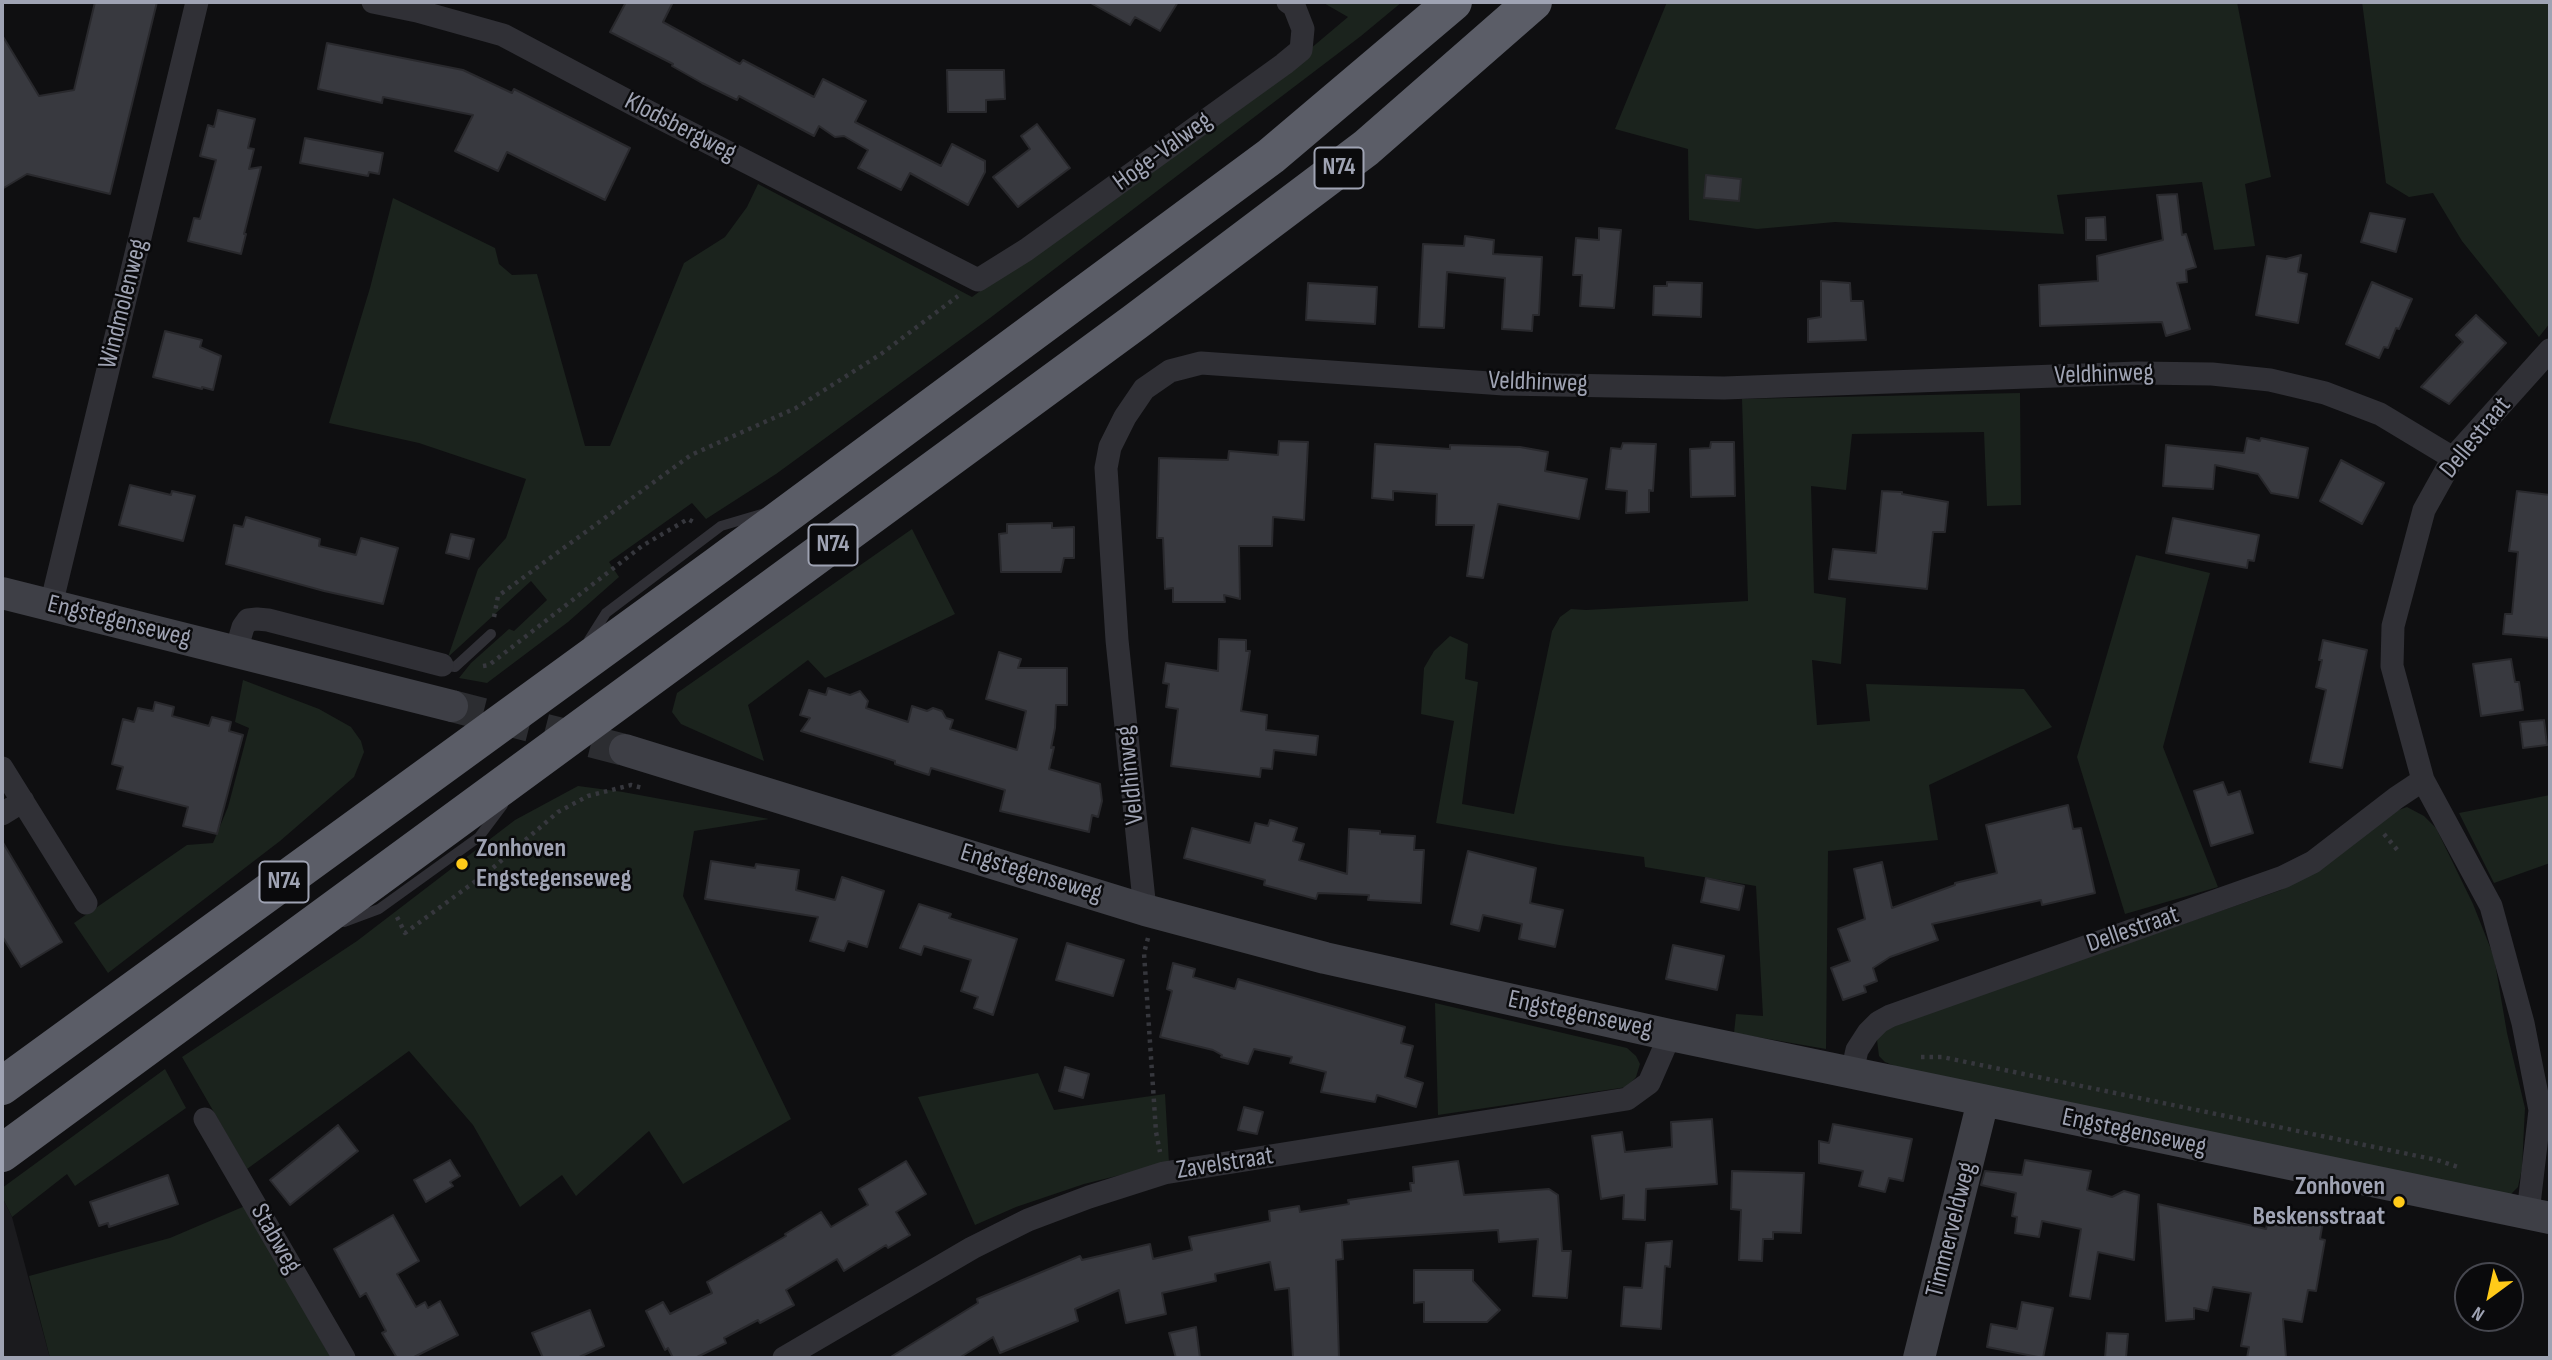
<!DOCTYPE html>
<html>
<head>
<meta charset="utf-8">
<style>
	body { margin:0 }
	#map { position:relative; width:2552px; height:1360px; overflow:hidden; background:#0f0f11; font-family:"Sofia Sans Condensed",sans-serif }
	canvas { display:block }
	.frame { position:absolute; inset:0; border:4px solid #9fa3b3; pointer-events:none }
	.north { position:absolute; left:2454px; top:1262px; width:70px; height:70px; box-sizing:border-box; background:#0a0a0c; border:2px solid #46474f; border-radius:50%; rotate:213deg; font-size:19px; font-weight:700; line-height:28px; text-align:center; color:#9fa3b3 }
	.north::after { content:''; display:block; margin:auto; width:24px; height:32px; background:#ffca19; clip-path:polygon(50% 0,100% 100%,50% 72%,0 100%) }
</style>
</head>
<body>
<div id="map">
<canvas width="2552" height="1360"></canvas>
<div class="frame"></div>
<div class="north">N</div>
</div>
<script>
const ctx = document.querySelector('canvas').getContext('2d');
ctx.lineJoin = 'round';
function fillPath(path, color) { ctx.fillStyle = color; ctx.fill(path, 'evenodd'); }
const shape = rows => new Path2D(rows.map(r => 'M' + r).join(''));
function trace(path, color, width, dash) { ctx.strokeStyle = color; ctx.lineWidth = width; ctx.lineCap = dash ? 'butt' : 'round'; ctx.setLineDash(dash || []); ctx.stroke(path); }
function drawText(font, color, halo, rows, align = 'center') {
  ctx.font = font + ' "Sofia Sans Condensed",sans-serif'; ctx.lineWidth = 5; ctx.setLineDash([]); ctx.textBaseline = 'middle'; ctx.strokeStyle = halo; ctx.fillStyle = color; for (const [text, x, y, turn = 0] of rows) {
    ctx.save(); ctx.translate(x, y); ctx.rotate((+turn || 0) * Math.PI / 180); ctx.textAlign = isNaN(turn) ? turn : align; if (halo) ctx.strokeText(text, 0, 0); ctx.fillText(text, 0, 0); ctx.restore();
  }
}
fillPath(shape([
	[2,1197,12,1217,50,1358,2,1358]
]), '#1b1b1e');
fillPath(shape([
	[1322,2,1402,2,1361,36,990,318,776,474,706,519,692,503,609,562,619,577,568,622,487,683,459,678,471,663,509,629,514,631,547,600,531,581,448,657,478,569,506,538,526,479,419,443,329,423,370,288,393,198,495,248,499,264,512,275,537,274,585,446,610,446,684,263,725,237,747,207,758,184,972,297,1297,60,1348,17],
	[1667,2,2237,2,2271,177,2245,184,2255,246,2214,250,2202,182,2057,195,2064,234,1835,222,1757,229,1689,220,1688,149,1615,129],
	[2362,2,2550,2,2550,323,2539,337,2462,241,2433,193,2409,197,2386,183],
	[2020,393,2021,505,1987,506,1984,432,1852,434,1846,490,1811,486,1814,593,1846,598,1841,664,1812,660,1817,725,1870,721,1866,684,2024,689,2052,727,1929,785,1938,840,1828,851,1826,1049,1734,1033,1736,1014,1763,1016,1756,886,1645,867,1644,857,1559,845,1436,823,1454,721,1421,714,1424,668,1434,651,1450,636,1468,644,1465,679,1478,682,1462,804,1514,814,1552,631,1560,617,1571,609,1586,610,1748,601,1742,399],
	[912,529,955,614,825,678,808,660,748,705,764,761,681,724,672,712,677,693],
	[2136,555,2210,573,2163,747,2218,887,2125,914,2077,757],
	[243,680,319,709,351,727,361,741,364,752,354,777,280,841,108,973,74,923,187,845,213,843,228,807,249,728,235,722],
	[578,786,623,792,769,819,694,831,683,896,791,1119,683,1184,649,1131,576,1196,562,1175,520,1207,473,1125,409,1051,247,1169,182,1057,357,941,515,820],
	[2550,795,2550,863,2494,883,2459,813],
	[2407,807,2424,816,2436,828,2473,904,2494,957,2507,1033,2525,1108,2522,1168,2518,1187,2509,1196,1900,1068,1885,1062,1879,1056,1877,1040,1886,1027,2281,890,2393,812],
	[1435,1003,1627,1048,1636,1056,1640,1064,1636,1077,1627,1087,1438,1115],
	[165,1069,186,1108,75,1186,67,1174,12,1217,2,1197,2,1188],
	[1038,1073,1054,1110,1165,1094,1169,1163,1084,1184,1016,1207,975,1225,918,1097],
	[245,1206,331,1358,50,1358,29,1276,170,1238]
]), '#1b231d');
const building = shape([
	[95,2,157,2,110,194,27,174,2,189,2,35,39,96,74,90,95,2],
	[626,2,673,2,663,22,740,64,743,60,814,97,823,79,866,101,855,122,941,166,952,144,985,161,985,172,968,205,910,173,901,190,858,168,868,150,844,136,835,137,819,126,814,136,739,96,737,100,702,83,672,66,673,64,610,32,626,2],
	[1089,2,1178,2,1160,31,1135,17,1130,25,1089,2],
	[327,43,463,70,512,93,514,89,630,148,605,200,507,152,498,171,455,151,473,115,383,97,382,103,318,89,327,43],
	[947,70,1004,70,1005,99,986,100,986,112,948,112,947,70],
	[218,110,255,119,248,148,254,149,249,169,261,167,244,234,246,234,241,254,188,241,194,218,200,219,216,160,200,156,208,125,214,127,218,110],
	[1037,124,1070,168,1018,207,993,177,1030,149,1021,136,1037,124],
	[305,138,383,153,379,174,369,172,368,176,300,163,305,138],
	[1706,175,1741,179,1739,201,1704,198,1706,175],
	[2177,194,2182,235,2186,234,2196,267,2186,270,2187,282,2177,283,2190,329,2166,336,2162,322,2040,326,2039,285,2098,281,2097,256,2163,240,2157,195,2177,194],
	[2370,213,2405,219,2396,252,2361,242,2370,213],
	[2105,217,2106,240,2086,240,2086,218,2105,217],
	[1599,228,1621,230,1614,308,1580,306,1582,275,1573,275,1576,238,1599,240,1599,228],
	[1465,236,1494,240,1493,254,1542,257,1539,315,1533,315,1532,331,1502,329,1505,278,1447,272,1444,328,1419,327,1423,244,1464,246,1465,236],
	[2301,255,2298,272,2307,274,2298,323,2256,315,2267,256,2286,259,2301,255],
	[1821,281,1850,283,1851,301,1863,301,1866,340,1808,342,1808,319,1821,317,1821,281],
	[1667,282,1702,283,1701,317,1653,315,1654,286,1667,286,1667,282],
	[2372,282,2412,299,2399,329,2396,328,2388,348,2384,347,2379,358,2346,344,2372,282],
	[1308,283,1377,287,1375,324,1306,320,1308,283],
	[2476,315,2506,343,2449,404,2421,387,2463,342,2456,335,2476,315],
	[165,331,202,340,200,347,221,356,213,390,202,387,202,389,153,377,165,331],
	[2247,438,2260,441,2261,438,2308,448,2298,498,2271,493,2258,474,2215,465,2213,489,2163,486,2166,445,2244,453,2247,438],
	[1279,441,1308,442,1304,520,1273,517,1272,546,1239,546,1240,599,1224,595,1225,602,1173,602,1173,588,1165,589,1163,538,1157,538,1159,458,1228,460,1229,451,1278,455,1279,441],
	[1711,442,1734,442,1735,496,1691,497,1690,449,1710,448,1711,442],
	[1623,443,1656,444,1653,491,1649,490,1649,512,1626,513,1627,491,1606,489,1611,448,1621,449,1623,443],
	[1375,444,1450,449,1450,445,1520,447,1548,452,1545,471,1587,479,1579,519,1498,504,1483,578,1467,576,1474,525,1436,525,1437,494,1393,491,1393,500,1372,498,1375,444],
	[2341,460,2384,483,2362,524,2320,501,2341,460],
	[130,485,171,495,172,491,195,496,183,541,119,525,130,485],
	[1882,491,1902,492,1902,494,1948,502,1945,532,1933,532,1927,589,1829,579,1833,549,1876,553,1882,491],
	[2517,491,2550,495,2550,638,2503,634,2505,614,2512,614,2518,552,2509,551,2517,491],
	[246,517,320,539,319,546,356,555,361,538,398,548,383,604,324,591,226,564,234,525,243,527,246,517],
	[2173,518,2259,535,2254,561,2248,560,2247,568,2166,553,2173,518],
	[1052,523,1052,528,1074,527,1074,558,1064,558,1061,572,1001,572,999,534,1007,533,1007,524,1052,523],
	[451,534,474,539,469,559,446,553,451,534],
	[1219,639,1246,640,1246,651,1250,651,1241,711,1267,715,1266,730,1318,736,1316,755,1274,750,1272,769,1261,768,1260,777,1171,766,1178,709,1166,707,1169,684,1163,683,1166,663,1218,671,1219,639],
	[2323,640,2367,650,2342,768,2310,762,2326,690,2316,687,2322,660,2319,660,2323,640],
	[999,652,1021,659,1018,668,1067,668,1067,705,1056,705,1055,728,1051,748,1054,747,1049,769,1100,784,1102,801,1098,817,1092,815,1089,832,1000,811,1005,790,931,768,929,775,895,764,895,761,801,731,810,718,800,715,809,690,826,695,828,688,850,695,860,691,868,701,866,708,908,722,912,706,927,711,933,708,942,711,946,718,953,720,950,729,1017,750,1026,711,986,699,999,652],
	[2511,659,2515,682,2519,682,2523,710,2481,716,2473,664,2511,659],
	[155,702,174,707,172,716,209,726,212,717,231,722,229,731,243,735,217,834,183,826,188,807,117,789,123,767,112,764,123,719,134,722,138,708,153,711,155,702],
	[2544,720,2547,745,2523,748,2520,722,2544,720],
	[2223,782,2228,795,2240,791,2253,833,2211,846,2194,791,2223,782],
	[2068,805,2073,829,2081,828,2095,893,2042,905,2041,900,1932,924,1938,940,1890,957,1873,968,1877,981,1864,986,1866,992,1843,1000,1831,968,1850,961,1838,929,1865,919,1854,869,1882,862,1892,908,1955,885,1955,883,1997,873,1986,825,2068,805],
	[1270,820,1297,828,1293,841,1304,844,1299,860,1347,874,1349,829,1380,831,1380,834,1415,836,1414,850,1424,850,1421,903,1368,900,1369,895,1318,893,1316,899,1264,885,1265,880,1184,858,1192,828,1250,843,1255,823,1268,826,1270,820],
	[2,841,62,942,21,967,2,936,2,841],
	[1468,851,1536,868,1530,903,1563,910,1555,947,1519,939,1522,924,1483,915,1479,931,1451,924,1468,851],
	[711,861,755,868,756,864,799,870,796,890,835,900,842,877,884,891,867,947,848,941,844,951,810,941,818,917,705,899,711,861],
	[1706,878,1744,886,1739,910,1701,902,1706,878],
	[919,904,951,914,949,918,1017,939,993,1015,974,1008,978,997,961,991,971,960,924,946,921,955,900,948,919,904],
	[1067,943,1124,960,1113,996,1056,980,1067,943],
	[1673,945,1724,956,1717,990,1666,979,1673,945],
	[1173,963,1195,969,1193,977,1235,989,1238,979,1405,1027,1401,1043,1413,1046,1405,1077,1423,1083,1416,1107,1377,1095,1375,1102,1321,1092,1326,1072,1290,1063,1292,1057,1254,1049,1248,1064,1221,1057,1222,1055,1213,1050,1160,1037,1172,991,1167,989,1173,963],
	[1065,1067,1089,1074,1083,1098,1059,1091,1065,1067],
	[1244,1107,1263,1112,1257,1134,1238,1130,1244,1107],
	[1712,1119,1717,1184,1646,1189,1645,1220,1623,1219,1624,1195,1601,1199,1592,1136,1622,1132,1625,1152,1672,1147,1671,1122,1712,1119],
	[1833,1124,1912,1139,1903,1181,1889,1178,1885,1192,1859,1186,1863,1171,1819,1163,1819,1141,1829,1143,1833,1124],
	[338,1125,358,1151,290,1205,270,1180,338,1125],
	[450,1160,460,1176,450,1182,453,1186,426,1202,414,1180,450,1160],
	[2025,1160,2091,1171,2087,1190,2112,1197,2124,1191,2139,1195,2134,1260,2098,1252,2090,1299,2070,1296,2081,1229,2042,1221,2039,1237,2015,1233,2017,1217,2012,1216,2016,1193,1981,1185,1985,1171,2022,1175,2025,1160],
	[906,1161,926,1194,896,1212,910,1235,888,1248,886,1245,844,1271,837,1259,786,1290,794,1305,760,1323,758,1320,724,1338,726,1343,695,1358,673,1358,668,1348,665,1350,646,1311,663,1302,670,1314,712,1293,707,1282,786,1236,785,1234,821,1212,831,1227,868,1205,859,1189,906,1161],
	[1458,1161,1464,1195,1549,1189,1558,1195,1562,1251,1571,1251,1567,1298,1533,1296,1538,1239,1499,1242,1498,1230,1342,1240,1343,1259,1336,1260,1339,1358,1293,1358,1289,1288,1275,1290,1270,1262,1215,1274,1216,1281,1162,1293,1166,1314,1126,1323,1119,1290,1075,1309,1078,1321,1000,1353,993,1337,959,1358,889,1358,978,1303,977,1299,1080,1256,1082,1260,1150,1244,1153,1259,1192,1250,1189,1237,1270,1221,1269,1211,1299,1206,1300,1212,1349,1204,1348,1200,1411,1191,1410,1183,1414,1183,1413,1167,1458,1161],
	[1732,1171,1804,1173,1801,1233,1773,1232,1773,1239,1763,1239,1762,1261,1739,1260,1741,1210,1731,1209,1732,1171],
	[168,1175,178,1204,109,1227,108,1223,99,1226,90,1202,168,1175],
	[2158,1204,2266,1229,2270,1210,2323,1221,2320,1239,2325,1240,2316,1291,2308,1290,2302,1322,2283,1319,2286,1358,2247,1358,2249,1347,2241,1346,2251,1293,2213,1287,2208,1311,2194,1308,2194,1319,2166,1321,2158,1204],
	[393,1215,419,1261,397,1274,416,1307,425,1302,428,1308,440,1301,458,1335,412,1358,397,1358,382,1333,386,1331,366,1293,360,1297,334,1249,393,1215],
	[1672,1241,1670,1267,1665,1266,1661,1329,1621,1326,1624,1287,1642,1288,1646,1243,1672,1241],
	[1414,1270,1473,1270,1473,1281,1500,1310,1487,1322,1424,1322,1424,1302,1414,1303,1414,1270],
	[2022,1302,2053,1308,2043,1358,1987,1347,1991,1324,2017,1329,2022,1302],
	[590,1310,604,1346,577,1358,543,1358,532,1333,590,1310],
	[1196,1327,1200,1358,1176,1358,1169,1333,1196,1327],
	[2107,1333,2128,1334,2126,1358,2105,1358,2107,1333]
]);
fillPath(building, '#38393f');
trace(building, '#29292d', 2);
trace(shape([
	[452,706,625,750]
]), '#2c2d31', 32, [32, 16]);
trace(shape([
	[494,617,498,596,691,455,796,408,881,354,958,296],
	[483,666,489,665,642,546,688,519,697,524],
	[2384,834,2399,852],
	[397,917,405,933,488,872,558,812,588,796,631,785,643,788],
	[1148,938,1144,953,1156,1132,1160,1152],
	[1921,1057,1942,1057,2437,1160,2461,1168]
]), '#36373d', 4.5, [3.5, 5]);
trace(shape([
	[589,640,606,613,721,526,765,513],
	[442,665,455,667,491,634],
	[344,922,379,909,479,837,503,805]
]), '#303036', 10);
trace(shape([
	[373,2,417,11,503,35,635,105,978,280,1026,250,1284,64,1301,50,1303,29,1294,6,1288,2],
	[51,605,197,2],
	[236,651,243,627,248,620,257,619,268,620,442,665],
	[2,768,86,903],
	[2,814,23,801],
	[1145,910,1117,640,1106,468,1110,447,1125,417,1144,389,1170,371,1201,363,1504,384,1724,388,2138,373,2212,374,2270,380,2325,393,2380,414,2453,458],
	[1852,1072,1857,1050,1868,1033,1879,1022,1890,1016,2283,877,2313,862,2396,798,2423,780],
	[205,1119,344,1358],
	[2528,1213,2540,1110,2523,1023,2491,906,2423,780,2392,666,2393,626,2424,510,2453,458,2550,350],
	[784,1358,972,1248,1028,1220,1089,1197,1164,1173,1627,1099,1649,1083,1670,1035]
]), '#303036', 23);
trace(shape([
	[2,593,452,706],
	[625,750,1145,910,1325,958,1670,1035,2550,1218],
	[1919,1358,1983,1101]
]), '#3e3f46', 32);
trace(shape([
	[2,1086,718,565,1271,156,1453,2],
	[2,1153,1135,322,1366,148,1533,2]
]), '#5b5d67', 38);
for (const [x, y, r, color] of [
	[462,864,7,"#ffca19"],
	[2399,1202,7,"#ffca19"]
]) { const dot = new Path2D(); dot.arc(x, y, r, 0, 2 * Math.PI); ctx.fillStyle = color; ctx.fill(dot); trace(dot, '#0a0a0c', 2.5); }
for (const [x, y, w] of [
	[1339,168,49],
	[833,545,49],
	[284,882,49]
]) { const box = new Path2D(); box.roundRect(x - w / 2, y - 20.5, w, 41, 5); ctx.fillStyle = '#0a0a0c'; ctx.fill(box); trace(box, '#9fa3b3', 2); }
drawText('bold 24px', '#9fa3b3', null, [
	["N74",1339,168],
	["N74",833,545],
	["N74",284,882]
]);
drawText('26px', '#9fa3b3', '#0a0a0c', [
	["Klodsbergweg",680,128,27],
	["Hoge-Valweg",1163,152,-36],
	["Windmolenweg",124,304,-76],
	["Veldhinweg",2104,375,-2],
	["Veldhinweg",1538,383,2],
	["Dellestraat",2476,438,-51],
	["Engstegenseweg",119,622,14],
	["Veldhinweg",1131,775,-96],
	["Engstegenseweg",1031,874,17],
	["Dellestraat",2133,930,-19],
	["Engstegenseweg",1580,1015,12],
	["Engstegenseweg",2134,1133,12],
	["Zavelstraat",1225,1164,-9],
	["Timmerveldweg",1952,1230,-76],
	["Stabweg",275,1239,60]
]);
drawText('bold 26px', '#9fa3b3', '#0a0a0c', [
	["Zonhoven",476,849],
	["Engstegenseweg",476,879],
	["Zonhoven",2385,1187,"right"],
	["Beskensstraat",2385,1217,"right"]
], 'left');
</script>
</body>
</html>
